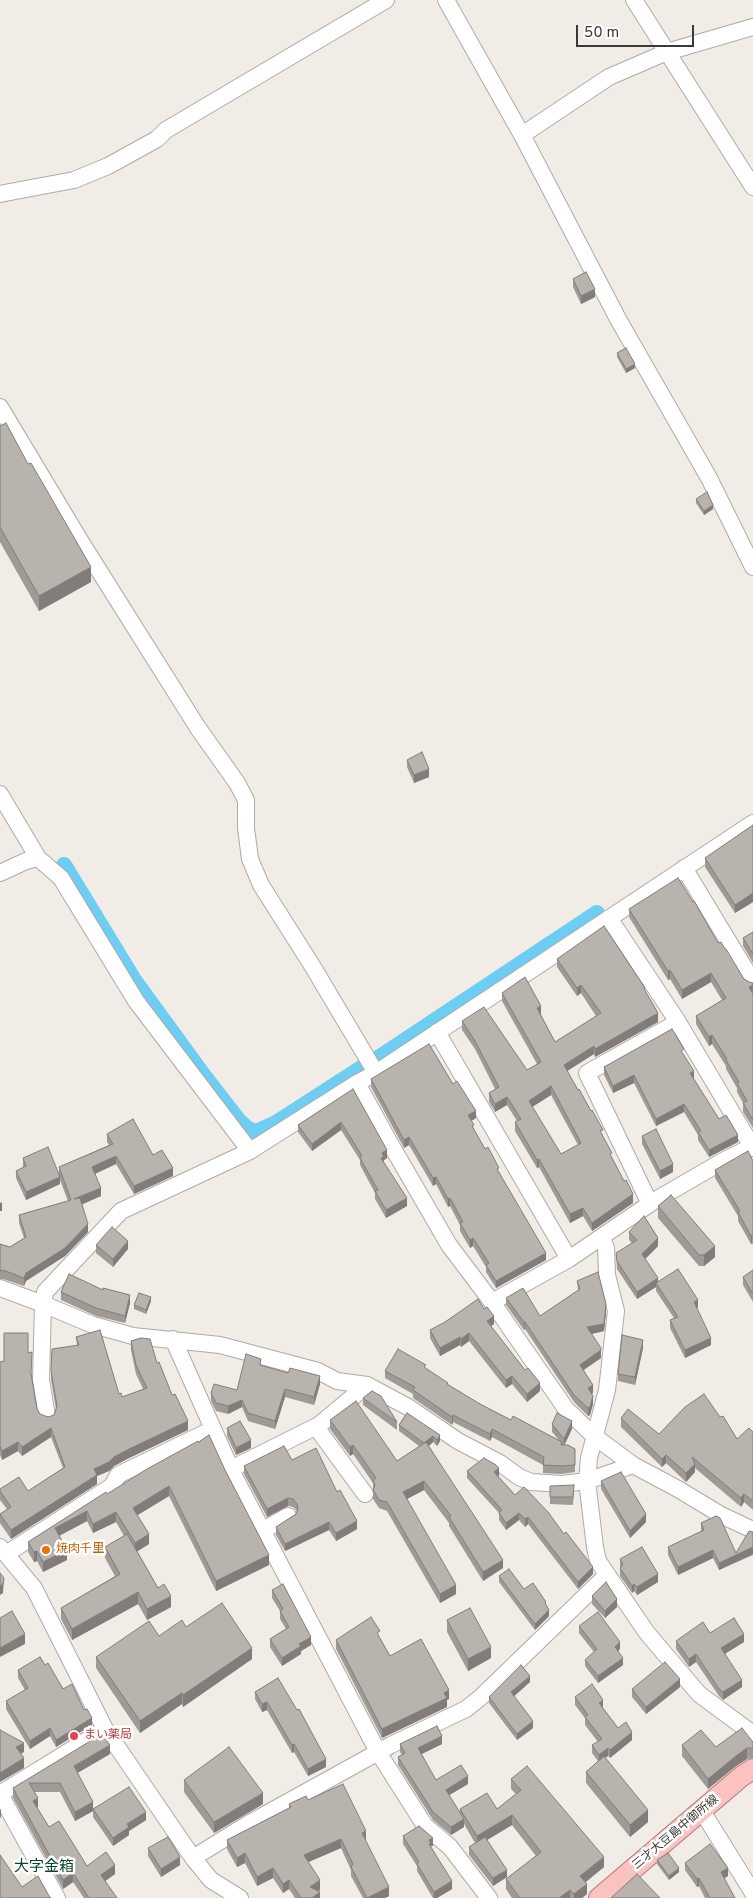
<!DOCTYPE html>
<html>
<head>
<meta charset="utf-8">
<style>
	body { margin:0 }
	#map { position:relative; width:753px; height:1898px; overflow:hidden; background:#f1ece6; font-family:Overpass,sans-serif }
	canvas { display:block }
	.scale { position:absolute; left:576px; top:25px; width:118px; height:22px; box-sizing:border-box; border:2px solid #3b3937; border-top:0; padding-left:6px; font-size:15px; line-height:18px; white-space:nowrap; color:#3b3937; -webkit-text-stroke:4px #fff; paint-order:stroke }
</style>
</head>
<body>
<div id="map">
<canvas width="753" height="1898"></canvas>
<div class="scale">50 m</div>
</div>
<script>
const ctx = document.querySelector('canvas').getContext('2d');
ctx.lineJoin = 'round';
const shape = rows => new Path2D(rows.map(r => 'M' + r).join(''));
function trace(path, color, width, dash) { ctx.strokeStyle = color; ctx.lineWidth = width; ctx.lineCap = dash ? 'butt' : 'round'; ctx.setLineDash(dash || []); ctx.stroke(path); }
function fillPath(path, color) { ctx.fillStyle = color; ctx.fill(path, 'evenodd'); }
function drawText(font, color, halo, rows, align = 'center') {
  ctx.font = font + ' Overpass,"Noto Sans JP",sans-serif'; ctx.lineWidth = 5; ctx.setLineDash([]); ctx.textBaseline = 'middle'; ctx.strokeStyle = halo; ctx.fillStyle = color; for (const [text, x, y, turn = 0] of rows) {
    ctx.save(); ctx.translate(x, y); ctx.rotate((+turn || 0) * Math.PI / 180); ctx.textAlign = isNaN(turn) ? turn : align; if (halo) ctx.strokeText(text, 0, 0); ctx.fillText(text, 0, 0); ctx.restore();
  }
}
trace(shape([
	[64,865,134,980,204,1076,239,1121,248,1129,256,1132,276,1123,363,1067],
	[377,1059,597,913]
]), '#6dcdf3', 16);
const minor = shape([
	[446,0,522,135,618,319,709,478,753,567],
	[634,0,753,187],
	[522,135,609,77,667,52,753,27],
	[0,194,74,180,108,166,157,139,166,130,386,0],
	[0,407,81,542,198,728,237,783,246,800,246,828,250,859,261,885,313,967,376,1073],
	[0,794,38,858],
	[684,868,753,982],
	[0,873,26,861,38,858,61,878,136,1001,250,1151],
	[609,918,678,1022,753,1148],
	[437,1032,569,1259],
	[357,1083,391,1145,449,1245,492,1302,566,1409,594,1436,633,1465,678,1489,721,1515,753,1530],
	[650,1204,587,1073,678,1022],
	[602,1238,606,1248,607,1275,616,1311,607,1390,589,1458,587,1481,595,1547,598,1561,647,1633,699,1694,753,1734],
	[0,1288,43,1304,93,1325,133,1336,220,1345,318,1371,337,1381,367,1385,408,1407,458,1441,500,1463,519,1477,531,1482,562,1484,587,1481,633,1465],
	[492,1302,569,1259,654,1201,723,1161,753,1146],
	[173,1339,234,1476,378,1752,425,1826,450,1847,489,1898],
	[47,1416,41,1380,43,1304,45,1292,121,1211,250,1151,357,1083,376,1073,753,823],
	[316,1427,365,1494],
	[231,1469,319,1425,367,1385],
	[262,1531,288,1516],
	[0,1547,34,1588,105,1729,193,1858,211,1880,240,1898],
	[6,1554,112,1486,118,1475,213,1429],
	[702,1811,753,1893],
	[193,1858,248,1824,391,1745,466,1709,481,1697,607,1575],
	[57,1898,0,1794,105,1729]
]);
const major = shape([
	[599,1898,742,1776,753,1769]
]);
trace(minor, '#aeaaa5', 18);
trace(major, '#b67777', 22);
trace(minor, '#fff', 16);
trace(major, '#fbc2c2', 20);
fillPath(shape([
	[573,279,595,297,581,304,573,287],
	[617,353,635,368,626,373,617,357],
	[0,426,91,582,39,611,0,542],
	[696,499,713,509,704,515,696,503],
	[407,760,429,777,414,783,407,767],
	[753,825,753,902,735,913,705,867,705,858],
	[629,909,718,943,744,979,749,982,753,983,753,1128,743,1112,743,1103,737,1092,737,1088,726,1069,726,1066,712,1044,709,1046,696,1024,696,1016,722,1000,711,982,682,999,670,979,668,980,629,917],
	[753,932,753,963,743,946,743,938],
	[557,959,645,992,658,1022,595,1057,594,1054,567,1071,603,1136,612,1160,633,1203,592,1231,583,1216,570,1223,539,1167,537,1168,515,1131,515,1122,517,1121,507,1105,495,1112,489,1102,489,1093,495,1089,475,1049,462,1030,462,1021,527,1070,537,1064,502,1001,502,993,541,1015,555,1042,596,1016,581,993,577,996,557,967],
	[551,1095,578,1145,561,1154,532,1107],
	[684,1055,694,1079,719,1119,738,1142,709,1157,698,1140,698,1135,684,1112,656,1126,634,1083,613,1093,604,1075,604,1067],
	[371,1079,453,1084,476,1118,471,1121,474,1130,499,1172,546,1260,496,1288,486,1272,486,1267,473,1246,470,1248,460,1231,460,1225,450,1206,448,1207,436,1184,433,1186,409,1145,404,1148,371,1087],
	[353,1089,387,1158,384,1160,384,1163,407,1206,386,1218,375,1199,375,1193,360,1165,360,1160,341,1130,312,1151,298,1132,298,1125],
	[107,1134,153,1155,173,1176,134,1194,116,1164,95,1174,101,1196,82,1204,88,1232,65,1256,26,1281,24,1286,3,1279,0,1279,0,1244,10,1247,24,1238,19,1223,19,1215,68,1201,60,1180,60,1184,26,1200,16,1178,16,1171,23,1168,23,1158,59,1173,59,1167,109,1145,107,1142],
	[642,1136,673,1172,660,1179,642,1144],
	[753,1161,753,1245,752,1243,751,1244,738,1221,738,1216,715,1178,715,1170],
	[658,1206,715,1257,704,1266,699,1266,658,1218],
	[629,1232,658,1246,645,1259,658,1282,698,1307,697,1308,711,1345,685,1358,670,1328,670,1320,674,1318,656,1291,656,1287,637,1299,617,1269,616,1253,632,1243,629,1240],
	[96,1245,128,1249,113,1267,96,1253],
	[753,1270,753,1302,743,1285,743,1277],
	[577,1281,606,1312,604,1331,591,1334,601,1358,584,1370,593,1393,591,1394,593,1404,590,1415,588,1416,574,1402,525,1329,524,1330,506,1305,506,1298,540,1316,578,1290],
	[61,1292,130,1303,125,1323,96,1316,61,1300],
	[151,1301,146,1314,134,1309,134,1305],
	[494,1324,491,1326,540,1391,527,1402,512,1384,506,1388,469,1341,461,1347,460,1345,440,1356,430,1338,430,1330],
	[76,1337,119,1394,122,1397,143,1389,136,1374,131,1350,131,1341,157,1363,188,1430,129,1458,114,1466,109,1471,97,1476,97,1484,11,1539,0,1523,0,1514,7,1509,0,1500,0,1489,28,1491,63,1468,51,1437,22,1456,18,1451,2,1460,0,1455,0,1362,28,1353,37,1409,40,1414,48,1417,54,1415,56,1409,51,1379,52,1349,77,1346],
	[643,1348,635,1385,618,1381,618,1374],
	[261,1366,320,1384,314,1405,285,1397,275,1429,248,1421,242,1407,228,1414,216,1411,211,1401,211,1393,237,1390],
	[426,1368,448,1385,480,1404,511,1420,559,1440,552,1432,552,1424,572,1429,564,1445,575,1449,575,1472,562,1474,543,1473,543,1465,492,1437,490,1441,453,1422,452,1425,413,1398,413,1394,385,1378,385,1371],
	[363,1398,397,1422,397,1430,363,1405],
	[407,1413,440,1441,437,1446,433,1442,429,1446,503,1568,483,1581,449,1526,449,1523,424,1490,407,1499,456,1594,440,1603,387,1511,379,1508,373,1499,373,1483,353,1454,350,1456,330,1429,330,1420,397,1461,419,1446,399,1431,399,1425],
	[720,1417,737,1439,753,1432,753,1510,744,1502,741,1507,695,1468,695,1472,686,1482,666,1463,662,1467,621,1427,621,1418,659,1434],
	[227,1428,251,1448,236,1455,227,1436],
	[292,1460,337,1492,357,1529,336,1541,329,1530,285,1551,276,1535,276,1527,296,1514,297,1511,293,1507,288,1506,267,1517,244,1474,244,1466],
	[225,1470,269,1565,216,1591,169,1496,137,1515,149,1544,137,1551,158,1588,171,1607,147,1620,138,1604,72,1640,61,1619,61,1608,115,1576,105,1558,105,1547,124,1536,116,1522,93,1533,87,1521,59,1536,67,1560,43,1572,37,1561,34,1562,28,1552,28,1542,107,1494],
	[467,1471,499,1476,498,1476,515,1495,593,1574,578,1589,528,1524,525,1527,519,1520,506,1530,499,1520,499,1513,467,1478],
	[601,1481,646,1522,630,1538,601,1489],
	[550,1486,574,1493,573,1505,550,1504],
	[701,1523,736,1553,753,1532,753,1555,719,1570,713,1558,678,1575,668,1555,668,1547,701,1532],
	[620,1559,658,1582,637,1595,634,1591,632,1593,620,1576],
	[499,1576,524,1589,546,1606,549,1616,535,1630,499,1582],
	[272,1590,311,1645,301,1651,301,1654,282,1666,270,1647,270,1639,286,1629,280,1619,280,1611,272,1598],
	[592,1596,617,1607,605,1618,592,1604],
	[447,1620,491,1658,468,1671,447,1632],
	[579,1626,620,1649,618,1651,623,1665,598,1683,585,1666,585,1660,594,1652,579,1633],
	[186,1627,252,1659,183,1707,182,1704,140,1733,96,1668,96,1657],
	[710,1633,744,1642,725,1654,742,1687,723,1700,719,1696,696,1662,689,1667,676,1649,676,1641],
	[380,1638,390,1656,449,1699,447,1700,447,1707,382,1738,336,1649,336,1640],
	[45,1665,92,1725,56,1747,50,1736,30,1749,6,1709,6,1701,25,1690,18,1678,18,1670],
	[278,1678,326,1767,308,1776,294,1752,292,1753,267,1710,262,1712,255,1699,255,1692],
	[530,1682,514,1696,533,1728,517,1740,489,1703,489,1697],
	[680,1687,646,1714,632,1697,632,1689],
	[575,1697,603,1708,618,1728,632,1740,610,1758,608,1756,605,1758,648,1822,630,1837,586,1783,586,1772,598,1761,592,1753,592,1745,598,1742,585,1725,585,1718,575,1705],
	[753,1742,753,1758,747,1759,736,1766,708,1789,682,1756,682,1745,716,1747],
	[400,1744,442,1744,421,1754,436,1780,468,1784,449,1795,460,1814,460,1809,497,1809,516,1794,511,1789,511,1779,604,1867,585,1883,587,1894,582,1898,512,1898,506,1889,506,1879,536,1856,512,1825,487,1840,507,1877,493,1886,469,1855,469,1847,475,1843,464,1824,464,1827,451,1835,433,1820,398,1765,398,1757,402,1755,400,1752],
	[110,1754,77,1773,93,1809,146,1820,129,1831,129,1835,113,1846,93,1817,93,1811,75,1821,60,1792,34,1792,38,1807,37,1808,49,1827,87,1866,115,1874,105,1881,117,1898,84,1898,73,1882,63,1889,13,1798,13,1788],
	[184,1780,263,1804,214,1833,184,1792],
	[308,1800,366,1841,389,1896,385,1898,363,1898,351,1876,351,1870,341,1848,308,1862,320,1890,318,1891,320,1898,295,1898,289,1889,283,1893,273,1878,257,1886,245,1863,237,1867,227,1849,227,1840,289,1808,289,1804],
	[403,1836,433,1846,431,1846,452,1889,437,1898,433,1898,417,1871,417,1866,403,1844],
	[148,1848,180,1865,161,1877,148,1856],
	[657,1860,679,1872,669,1880,657,1864],
	[685,1863,728,1876,724,1878,735,1898,705,1898,699,1886,697,1887,685,1870]
]), '#9f9a96');
fillPath(shape([
	[595,289,595,297,581,304,581,296],
	[635,364,635,368,626,373,626,369],
	[713,505,713,509,704,515,704,511],
	[91,567,91,582,39,611,39,596],
	[429,769,429,777,414,783,414,775],
	[753,893,753,902,735,913,735,905],
	[670,970,670,979,668,980,668,971],
	[711,973,711,982,682,999,682,990],
	[581,985,581,993,577,996,577,988],
	[753,985,753,993,749,987],
	[541,1006,541,1015,537,1017,537,1008],
	[658,1013,658,1022,595,1057,595,1049],
	[712,1035,712,1044,709,1046,709,1037],
	[594,1046,594,1054,564,1073,564,1065],
	[694,1071,694,1079,690,1073],
	[634,1075,634,1083,613,1093,613,1086],
	[551,1086,551,1095,529,1109,529,1101],
	[507,1097,507,1105,495,1112,495,1104],
	[684,1104,684,1112,656,1126,656,1119],
	[476,1111,476,1118,468,1123,468,1115],
	[341,1122,341,1130,312,1151,312,1144],
	[738,1135,738,1142,709,1157,709,1150],
	[409,1137,409,1145,404,1148,404,1140],
	[387,1150,387,1158,384,1160,384,1164,381,1158,382,1153],
	[116,1156,116,1164,92,1175,92,1167],
	[539,1159,539,1167,537,1168,537,1160],
	[673,1164,673,1172,660,1179,660,1171],
	[173,1168,173,1176,134,1194,134,1186],
	[60,1177,60,1184,26,1200,26,1192],
	[436,1177,436,1184,433,1186,433,1178],
	[101,1188,101,1196,74,1208,74,1199],
	[633,1194,633,1203,592,1231,592,1223],
	[407,1198,407,1206,386,1218,386,1210],
	[450,1198,450,1206,448,1207,448,1199],
	[2,1202,2,1211,0,1211,0,1203],
	[583,1208,583,1216,570,1223,570,1214],
	[88,1224,88,1232,65,1256,26,1281,24,1286,24,1278,26,1273],
	[752,1235,752,1243,751,1244,751,1236],
	[473,1238,473,1246,470,1248,470,1240],
	[658,1238,658,1246,642,1262,642,1254],
	[128,1241,128,1249,113,1267,113,1259],
	[715,1246,715,1257,704,1266,704,1255],
	[546,1253,546,1260,496,1288,496,1281],
	[658,1278,658,1285,656,1283,656,1287,637,1299,637,1292],
	[130,1295,130,1303,125,1323,125,1316],
	[151,1297,151,1301,146,1314,146,1310],
	[698,1300,698,1307,694,1310,694,1302],
	[606,1304,606,1312,604,1331,587,1335,587,1327],
	[494,1316,494,1324,487,1329,487,1321],
	[524,1322,525,1322,525,1329,524,1330],
	[469,1333,469,1341,461,1347,461,1339],
	[460,1337,460,1345,440,1356,440,1348],
	[711,1338,711,1345,685,1358,685,1350],
	[643,1340,643,1348,635,1385,635,1377],
	[601,1348,601,1358,580,1372,580,1365],
	[320,1376,320,1384,314,1405,314,1397],
	[512,1376,512,1384,506,1388,506,1380],
	[540,1383,540,1391,527,1402,527,1394],
	[593,1385,593,1393,588,1396,588,1388],
	[285,1389,285,1397,275,1429,275,1421],
	[593,1396,593,1404,590,1415,588,1416,588,1408],
	[242,1400,242,1407,228,1414,228,1406],
	[453,1415,453,1422,452,1425,452,1417],
	[188,1421,188,1430,129,1458,114,1466,109,1471,97,1476,97,1484,11,1539,11,1530,94,1469,129,1449],
	[572,1421,572,1429,564,1446,564,1439],
	[51,1428,51,1437,22,1456,22,1447],
	[492,1429,492,1437,490,1441,490,1434],
	[440,1435,440,1441,437,1446,437,1440],
	[433,1436,433,1442,424,1450,424,1443],
	[251,1440,251,1448,236,1455,236,1448],
	[18,1442,18,1451,2,1460,2,1451],
	[353,1445,353,1454,350,1456,350,1447],
	[666,1455,666,1463,662,1467,662,1459],
	[695,1464,695,1472,686,1482,686,1473],
	[499,1468,499,1476,494,1479,494,1472],
	[424,1481,424,1490,403,1501,403,1492],
	[169,1486,169,1496,133,1518,133,1508],
	[744,1494,744,1502,741,1507,741,1498],
	[288,1498,288,1506,267,1517,267,1509],
	[87,1511,87,1521,55,1538,55,1528],
	[116,1512,116,1522,93,1533,93,1524],
	[519,1513,519,1520,506,1530,506,1523],
	[646,1514,646,1522,630,1538,630,1531],
	[528,1517,528,1524,525,1527,525,1519],
	[357,1521,357,1529,336,1541,336,1533],
	[329,1522,329,1530,285,1551,285,1544],
	[149,1534,149,1544,135,1553,135,1543],
	[753,1547,753,1554,719,1570,719,1563],
	[67,1550,67,1560,43,1572,43,1562],
	[713,1550,713,1558,678,1575,678,1567],
	[37,1551,37,1561,34,1562,34,1552],
	[269,1555,269,1565,216,1591,216,1581],
	[503,1560,503,1568,483,1581,483,1572],
	[593,1567,593,1574,578,1589,578,1582],
	[658,1574,658,1582,637,1595,637,1587],
	[4,1578,3,1593,0,1595,0,1586],
	[634,1584,634,1591,632,1593,632,1586],
	[456,1585,456,1594,440,1603,440,1594],
	[138,1592,138,1604,72,1640,72,1629],
	[171,1596,171,1607,147,1620,147,1609],
	[617,1599,617,1607,605,1618,605,1611],
	[549,1610,549,1616,535,1630,535,1624],
	[25,1634,25,1644,0,1657,0,1648],
	[744,1634,744,1642,721,1656,721,1648],
	[311,1637,311,1645,301,1651,301,1654,282,1666,282,1658,299,1644],
	[620,1642,620,1649,615,1653,615,1647],
	[491,1647,491,1658,468,1671,468,1659],
	[252,1648,252,1659,183,1707,183,1695],
	[696,1654,696,1662,689,1667,689,1659],
	[623,1658,623,1665,598,1683,598,1676],
	[530,1676,530,1682,511,1699,511,1692],
	[680,1679,680,1687,646,1714,646,1707],
	[742,1680,742,1687,723,1700,723,1692],
	[449,1690,449,1699,447,1700,447,1707,382,1738,382,1729],
	[182,1693,182,1704,140,1733,140,1721],
	[603,1700,603,1708,599,1703],
	[267,1702,267,1710,262,1712,262,1704],
	[92,1718,92,1725,56,1747,56,1740],
	[533,1721,533,1728,517,1740,517,1734],
	[50,1728,50,1736,30,1749,30,1741],
	[632,1732,632,1740,610,1758,610,1750],
	[442,1736,442,1744,418,1756,418,1748],
	[24,1743,24,1752,16,1757,16,1747],
	[294,1744,294,1752,292,1753,292,1745],
	[110,1745,110,1754,74,1775,74,1766],
	[608,1748,608,1756,599,1762,599,1755],
	[747,1748,747,1759,736,1766,708,1789,708,1779,736,1756],
	[24,1758,24,1768,0,1782,0,1773],
	[326,1759,326,1767,308,1776,308,1769],
	[468,1776,468,1784,446,1797,446,1790],
	[263,1793,263,1804,214,1833,214,1822],
	[38,1798,38,1807,33,1810,33,1801],
	[93,1802,93,1811,75,1821,75,1812],
	[1,1809,1,1817,0,1818,0,1810],
	[648,1810,648,1822,630,1837,630,1825],
	[146,1812,146,1820,129,1831,129,1835,113,1846,113,1838,127,1824],
	[512,1815,512,1825,477,1846,477,1836],
	[464,1819,464,1827,451,1835,451,1827],
	[366,1831,366,1841,362,1833],
	[433,1838,433,1846,431,1846,429,1851,429,1840],
	[341,1839,341,1848,304,1864,304,1855],
	[245,1853,245,1863,237,1867,237,1858],
	[180,1857,180,1865,161,1877,161,1869],
	[604,1857,604,1867,580,1886,580,1876],
	[115,1865,115,1874,101,1884,101,1875],
	[273,1868,273,1878,257,1886,257,1877],
	[679,1868,679,1872,669,1880,669,1876],
	[728,1868,728,1876,721,1880,721,1872],
	[507,1870,507,1877,493,1886,493,1878],
	[73,1873,73,1882,63,1889,63,1880],
	[699,1878,699,1886,697,1887,697,1879],
	[289,1880,289,1889,283,1893,283,1884],
	[320,1880,320,1890,310,1896,310,1887],
	[452,1881,452,1889,437,1898,434,1898,434,1892],
	[587,1884,587,1894,582,1898,574,1898,574,1894],
	[389,1887,389,1896,385,1898,367,1898],
	[570,1890,570,1898,559,1898],
	[320,1892,320,1898,312,1898]
]), '#827d7a');
const building = shape([
	[586,272,595,289,581,296,573,279,586,272],
	[626,348,635,364,626,369,617,353,626,348],
	[6,423,28,464,31,463,91,567,39,596,0,527,0,426,6,423],
	[707,492,713,505,704,511,696,499,707,492],
	[422,752,429,769,414,775,407,760,422,752],
	[753,825,753,893,735,905,705,858,753,825],
	[678,878,693,902,694,901,718,943,721,942,725,949,726,949,744,979,749,982,753,983,753,985,749,987,753,994,753,1120,743,1103,747,1101,737,1083,739,1082,726,1060,727,1059,712,1035,709,1037,696,1016,726,998,711,973,682,990,670,970,668,971,629,909,678,878],
	[604,926,645,988,644,989,658,1013,595,1049,594,1046,564,1065,578,1090,579,1089,591,1111,592,1110,603,1130,600,1131,612,1153,610,1154,624,1181,626,1180,633,1194,592,1223,583,1208,570,1214,539,1159,537,1160,515,1122,521,1119,507,1097,495,1104,489,1093,499,1087,475,1041,462,1021,484,1007,527,1070,541,1062,502,993,525,977,541,1006,537,1008,555,1042,601,1013,581,985,577,988,557,959,604,926],
	[551,1086,581,1143,561,1154,529,1101,551,1086],
	[753,932,753,954,743,938,753,932],
	[672,1029,684,1049,681,1051,694,1071,690,1073,719,1119,726,1115,738,1135,709,1150,698,1132,701,1131,684,1104,656,1119,634,1075,613,1086,604,1067,672,1029],
	[429,1044,453,1084,457,1081,476,1111,468,1115,474,1125,472,1126,485,1149,488,1147,499,1168,497,1169,546,1253,496,1281,486,1265,489,1263,473,1238,470,1240,460,1223,463,1222,450,1198,448,1199,436,1177,433,1178,409,1137,404,1140,371,1079,429,1044],
	[353,1089,387,1150,382,1153,384,1157,381,1158,407,1198,386,1210,375,1191,378,1190,360,1158,362,1156,341,1122,312,1144,298,1125,353,1089],
	[133,1119,153,1155,162,1150,173,1168,134,1186,116,1156,92,1167,101,1188,74,1199,80,1198,88,1224,65,1248,26,1273,24,1278,3,1270,0,1271,0,1244,10,1247,26,1237,19,1215,71,1200,59,1167,113,1144,107,1134,133,1119],
	[656,1129,673,1164,660,1171,642,1136,656,1129],
	[48,1147,60,1177,26,1192,16,1171,26,1166,23,1158,48,1147],
	[748,1151,753,1161,753,1236,752,1235,751,1236,738,1212,740,1211,715,1170,748,1151],
	[671,1195,715,1246,704,1255,699,1255,658,1206,671,1195],
	[644,1216,658,1238,642,1254,658,1278,637,1292,617,1261,616,1253,637,1240,629,1232,644,1216],
	[112,1227,128,1241,113,1259,96,1245,112,1227],
	[678,1269,698,1300,694,1302,711,1338,685,1350,670,1320,678,1317,656,1283,678,1269],
	[753,1270,753,1294,743,1277,753,1270],
	[598,1272,606,1304,604,1324,587,1327,601,1348,601,1350,580,1365,593,1385,588,1388,593,1396,590,1407,588,1408,574,1395,525,1322,524,1322,506,1298,523,1288,540,1316,580,1289,577,1281,598,1272],
	[69,1274,103,1290,103,1288,130,1295,125,1316,96,1308,61,1292,69,1274],
	[139,1293,151,1297,146,1310,134,1305,139,1293],
	[478,1299,484,1309,487,1307,494,1316,487,1321,525,1370,528,1368,540,1383,527,1394,512,1376,506,1380,469,1333,461,1339,460,1337,440,1348,430,1330,445,1322,478,1299],
	[100,1330,119,1394,121,1393,122,1397,147,1388,136,1365,131,1341,141,1338,150,1339,157,1363,159,1362,172,1395,175,1394,188,1421,129,1449,114,1457,109,1462,94,1469,97,1475,11,1530,0,1514,11,1507,0,1491,0,1489,19,1477,28,1491,65,1467,51,1428,22,1447,18,1442,2,1451,0,1446,0,1362,4,1361,4,1333,28,1333,28,1353,32,1352,31,1373,37,1409,40,1414,48,1417,54,1415,57,1406,51,1371,52,1349,79,1345,76,1337,100,1330],
	[622,1335,643,1340,635,1377,618,1374,622,1335],
	[398,1349,426,1365,424,1367,448,1383,447,1384,480,1404,511,1420,513,1416,562,1442,561,1445,568,1445,575,1449,575,1465,562,1466,543,1465,544,1457,492,1429,490,1434,453,1415,452,1417,413,1390,415,1387,385,1371,398,1349],
	[246,1354,261,1359,260,1365,288,1373,290,1368,320,1376,314,1397,285,1389,275,1421,248,1413,242,1400,228,1406,216,1403,211,1393,214,1384,237,1390,246,1354],
	[372,1391,381,1396,397,1422,363,1398,372,1391],
	[704,1394,720,1417,723,1416,737,1439,749,1428,753,1432,753,1501,744,1494,741,1498,692,1457,695,1464,686,1473,666,1455,662,1459,621,1418,628,1409,659,1434,685,1407,704,1394],
	[356,1401,397,1461,426,1442,503,1560,483,1572,449,1517,451,1516,424,1481,403,1492,456,1585,440,1594,387,1502,379,1500,373,1490,375,1485,373,1480,376,1478,353,1445,350,1447,330,1420,356,1401],
	[407,1413,440,1435,437,1440,433,1436,424,1443,399,1425,407,1413],
	[557,1413,572,1421,564,1439,552,1424,557,1413],
	[240,1421,251,1440,236,1448,227,1428,240,1421],
	[209,1435,225,1470,269,1555,216,1581,169,1486,133,1508,149,1534,135,1543,116,1512,93,1524,87,1511,55,1528,67,1550,43,1562,37,1551,34,1552,28,1542,106,1492,107,1494,147,1469,198,1441,199,1443,200,1441,209,1435],
	[284,1446,292,1460,316,1448,337,1492,340,1490,357,1521,336,1533,329,1522,285,1544,276,1527,296,1514,298,1509,297,1504,293,1499,288,1498,267,1509,244,1466,284,1446],
	[484,1458,496,1465,499,1468,494,1472,515,1495,524,1487,548,1512,564,1534,566,1532,593,1567,578,1582,528,1517,525,1519,519,1513,506,1523,499,1513,502,1510,467,1471,484,1458],
	[621,1472,646,1514,630,1531,601,1481,621,1472],
	[574,1485,573,1497,550,1497,550,1486,574,1485],
	[716,1516,720,1518,736,1553,749,1531,753,1532,753,1547,719,1563,713,1550,678,1567,668,1547,704,1530,701,1523,716,1516],
	[127,1534,158,1588,164,1584,171,1596,147,1609,138,1592,72,1629,61,1608,120,1574,105,1547,127,1534],
	[642,1547,658,1574,637,1587,634,1584,632,1586,620,1568,623,1565,620,1559,642,1547],
	[509,1569,524,1589,533,1583,546,1602,545,1603,549,1610,535,1624,499,1576,509,1569],
	[0,1573,4,1578,3,1584,0,1586,0,1573],
	[606,1582,617,1599,605,1611,592,1596,606,1582],
	[283,1584,311,1637,299,1644,301,1646,282,1658,270,1639,289,1627,280,1611,283,1609,272,1590,283,1584],
	[222,1603,252,1648,183,1695,182,1693,140,1721,96,1657,149,1621,159,1636,182,1620,186,1627,222,1603],
	[470,1608,491,1647,468,1659,447,1620,470,1608],
	[12,1611,25,1634,0,1648,0,1618,12,1611],
	[598,1612,620,1642,615,1647,623,1658,598,1676,585,1660,597,1649,579,1626,598,1612],
	[371,1617,380,1631,377,1633,390,1656,421,1639,449,1690,444,1693,447,1698,382,1729,336,1640,371,1617],
	[734,1618,744,1634,721,1648,742,1680,723,1692,719,1689,696,1654,689,1659,676,1641,703,1622,710,1633,734,1618],
	[40,1657,45,1665,48,1663,63,1689,72,1684,84,1710,87,1709,92,1718,56,1740,50,1728,30,1741,6,1701,28,1688,18,1670,40,1657],
	[665,1662,680,1679,646,1707,632,1689,665,1662],
	[521,1665,530,1676,511,1692,533,1721,517,1734,489,1697,521,1665],
	[278,1678,297,1710,299,1709,326,1759,308,1769,294,1744,292,1745,267,1702,262,1704,255,1692,278,1678],
	[592,1684,603,1700,599,1703,618,1728,626,1722,632,1732,610,1750,608,1748,599,1755,592,1745,602,1739,585,1717,588,1715,575,1697,592,1684],
	[437,1726,442,1736,418,1748,436,1780,461,1765,468,1776,446,1790,464,1819,451,1827,433,1812,398,1757,405,1753,400,1744,437,1726],
	[742,1728,753,1742,753,1748,747,1748,736,1756,708,1779,682,1745,701,1730,716,1747,742,1728],
	[0,1730,24,1743,16,1747,24,1758,0,1773,0,1730],
	[102,1734,110,1745,74,1766,93,1802,75,1812,60,1783,29,1783,38,1798,33,1801,49,1827,59,1821,87,1866,106,1852,115,1865,101,1875,117,1898,89,1898,73,1873,63,1880,13,1788,102,1734],
	[229,1747,263,1793,214,1822,184,1780,229,1747],
	[604,1756,648,1810,630,1825,586,1772,604,1756],
	[527,1766,604,1857,580,1876,587,1884,574,1894,570,1890,559,1898,520,1898,506,1879,541,1852,512,1815,477,1836,460,1809,487,1793,497,1809,521,1790,511,1779,527,1766],
	[343,1784,366,1831,362,1833,389,1887,367,1898,351,1867,353,1864,341,1839,304,1855,320,1880,310,1887,320,1892,312,1898,301,1898,289,1880,283,1884,273,1868,257,1877,245,1853,237,1858,227,1840,291,1807,289,1804,306,1796,308,1800,343,1784],
	[129,1787,146,1812,127,1824,129,1827,113,1838,93,1809,129,1787],
	[419,1826,433,1838,429,1840,431,1843,429,1844,452,1881,434,1892,417,1864,419,1862,403,1836,419,1826],
	[168,1837,180,1857,161,1869,148,1848,168,1837],
	[485,1837,507,1870,493,1878,469,1847,485,1837],
	[710,1844,728,1868,721,1872,735,1898,710,1898,699,1878,697,1879,685,1863,710,1844],
	[668,1853,679,1868,669,1876,657,1860,668,1853],
	[0,1855,22,1887,38,1876,49,1896,51,1898,0,1898,0,1855],
	[637,1874,660,1898,611,1898,637,1874]
]);
fillPath(building, '#b9b3ae');
trace(building, '#827d7a', 1);
for (const [x, y, r, color] of [
	[46,1550,5,"#e8710a"],
	[74,1736,5,"#e0444e"]
]) { const dot = new Path2D(); dot.arc(x, y, r, 0, 2 * Math.PI); ctx.fillStyle = color; ctx.fill(dot); trace(dot, '#fff', 2); }
drawText('12px', '#c56008', '#fff', [
	["焼肉千里",56,1550]
], 'left');
drawText('12px', '#be3a42', '#fff', [
	["まい薬局",84,1736]
], 'left');
drawText('12px', '#3b3937', '#fff', [
	["三才大豆島中御所線",676,1833,-40]
]);
drawText('15px', '#074729', '#fff', [
	["大字金箱",44,1868]
]);
</script>
</body>
</html>
